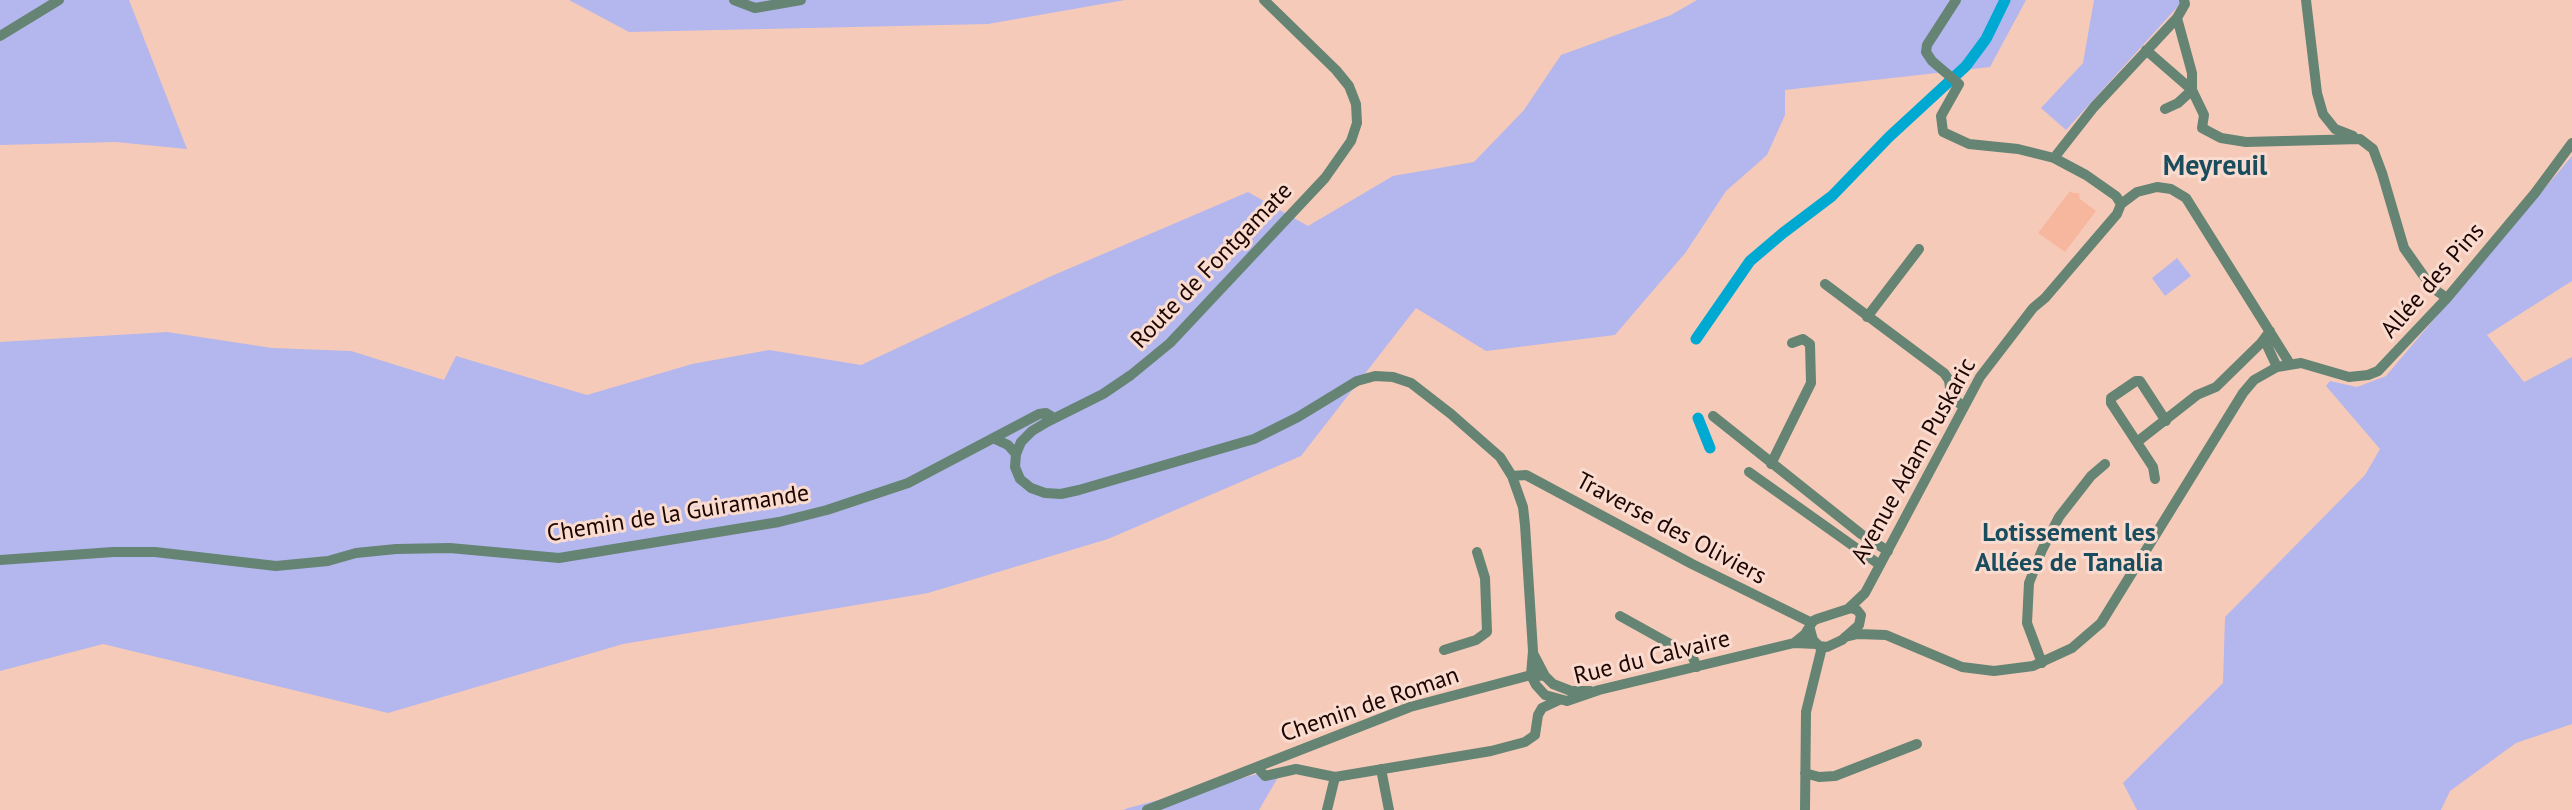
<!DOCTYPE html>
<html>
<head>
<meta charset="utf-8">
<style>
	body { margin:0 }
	canvas { display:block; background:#f6cab8 }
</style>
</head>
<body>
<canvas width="2572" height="810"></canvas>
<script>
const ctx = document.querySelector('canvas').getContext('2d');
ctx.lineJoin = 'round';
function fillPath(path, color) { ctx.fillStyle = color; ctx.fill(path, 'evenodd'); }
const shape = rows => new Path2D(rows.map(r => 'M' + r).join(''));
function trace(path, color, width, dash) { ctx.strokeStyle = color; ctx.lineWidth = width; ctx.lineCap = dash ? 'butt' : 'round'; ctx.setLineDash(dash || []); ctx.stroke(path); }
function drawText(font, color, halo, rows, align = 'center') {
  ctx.font = font + ' "PT Sans",sans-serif'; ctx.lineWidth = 6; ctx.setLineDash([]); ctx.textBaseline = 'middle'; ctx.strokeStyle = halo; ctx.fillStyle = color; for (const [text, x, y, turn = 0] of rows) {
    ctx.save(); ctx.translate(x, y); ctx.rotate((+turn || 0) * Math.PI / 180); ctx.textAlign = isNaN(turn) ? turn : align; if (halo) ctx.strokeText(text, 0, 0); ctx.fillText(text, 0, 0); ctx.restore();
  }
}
fillPath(shape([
	[2070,191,2073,193,2079,193,2080,199,2096,211,2065,252,2038,233]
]), '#f7b79e');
fillPath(shape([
	[0,0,129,0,187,149,116,142,0,145],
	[569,0,1125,0,988,24,629,32],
	[1697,0,2026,0,1990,67,1785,90,1785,115,1767,155,1726,191,1686,252,1615,335,1486,351,1416,308,1301,456,1108,539,928,593,623,644,388,713,103,644,0,671,0,342,167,332,272,348,351,351,444,380,456,356,587,395,692,364,769,350,861,365,1047,278,1248,192,1308,226,1393,176,1474,162,1524,110,1561,55,1671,15],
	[2094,0,2180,0,2181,3,2066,130,2041,108,2083,63],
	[2572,156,2572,281,2487,335,2524,382,2572,357,2572,724,2516,743,2450,791,2441,810,2137,810,2123,783,2223,683,2225,617,2365,475,2380,449,2326,386,2330,381,2357,387,2386,376],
	[2177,258,2191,276,2165,296,2152,278],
	[1284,767,1259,810,1123,810,1128,808]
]), '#b4b6ee');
trace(shape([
	[1696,339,1750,261,1783,233,1832,196,1889,137,1966,66,1986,39,2005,0],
	[1698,418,1710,448]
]), '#00a9d2', 11);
trace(shape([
	[734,0,755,8,801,0],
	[1264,0,1336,70,1349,86,1356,104,1357,123,1351,141,1325,178,1170,343,1131,375,1103,394,1047,422,1032,431,1021,442,1016,454,1015,467,1020,479,1031,488,1045,493,1061,494,1079,490,1254,439,1298,417,1357,381,1375,376,1393,377,1411,383,1451,414,1500,457,1512,476,1523,507,1525,525,1533,651,1531,675,1536,685,1545,695,1567,701,1599,690,1794,643,1817,644],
	[1956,0,1927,45,1926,52,1932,61,1959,84,1941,116,1943,132,1969,144,2018,149,2054,158,2086,175,2116,196,2121,204],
	[2306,0,2317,93,2323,114,2335,129,2353,136],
	[0,36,59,0],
	[2146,50,2192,90,2204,115,2202,128,2221,138,2246,142,2360,139,2373,149,2382,173,2404,248,2423,275,2434,289,2447,298],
	[2165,109,2178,103,2192,90,2192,73,2177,18],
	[2054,158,2094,107,2177,18,2185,4,2184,0],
	[2121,204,2137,192,2157,187,2171,189,2186,198,2290,364],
	[1825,284,1944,373,1949,380,1951,397,1963,406],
	[1867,317,1919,249],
	[2264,339,2277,367],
	[1713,416,1861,534,1888,551],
	[993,438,1008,445,1016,454],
	[2137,442,2197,395,2216,387,2261,343,2270,331],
	[1771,464,1811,383,1810,344,1803,339,1792,343],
	[1749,472,1880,565],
	[1512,476,1526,475,1692,564,1812,623],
	[2155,479,2153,467,2111,403,2111,398,2136,381,2140,381,2166,421],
	[0,560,113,552,155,552,276,566,328,561,356,553,396,549,450,548,559,558,779,522,827,510,908,483,1039,414,1046,413,1054,418],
	[1848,609,1865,593,1980,377,2033,308,2045,298,2117,214,2121,204],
	[1620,616,1692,656,1697,667],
	[1845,637,1858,634,1886,635,1962,667,1994,671,2033,666,2072,648,2101,623,2243,393,2254,380,2277,367,2301,363,2349,377,2368,375,2378,371,2447,298,2535,193,2572,143],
	[1794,643,1805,634,1813,621,1817,619,1851,608,1857,610,1861,615,1859,625,1842,640,1827,647,1819,646,1813,640,1810,629],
	[1444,650,1476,640,1487,632,1485,578,1477,552],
	[1533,653,1545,676,1553,684,1571,691,1590,691],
	[2042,663,2027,623,2029,583,2042,550,2059,517,2091,476,2105,464],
	[1257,767,1265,776,1296,769,1335,777,1491,751,1525,742,1535,735,1538,715,1542,708,1559,700],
	[1381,769,1389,810],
	[1805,773,1819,777,1835,776,1917,744],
	[1147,810,1410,707,1531,675,1545,676],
	[1327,810,1335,777],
	[1805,810,1806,712,1822,647]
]), '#658474', 10);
drawText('24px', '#1c0500', '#f9dbcf', [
	["Route de Fontgamate",1212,266,-46],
	["Allée des Pins",2433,281,-49],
	["Avenue Adam Puskaric",1914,461,-61],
	["Chemin de la Guiramande",678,514,-9],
	["Traverse des Oliviers",1671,529,28],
	["Rue du Calvaire",1652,658,-14],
	["Chemin de Roman",1370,705,-19]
]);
drawText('bold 26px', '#194c5c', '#f9dbcf', [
	["Lotissement les",2069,534],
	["Allées de Tanalia",2069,564]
]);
drawText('bold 28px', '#194c5c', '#f9dbcf', [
	["Meyreuil",2215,167]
]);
</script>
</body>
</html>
